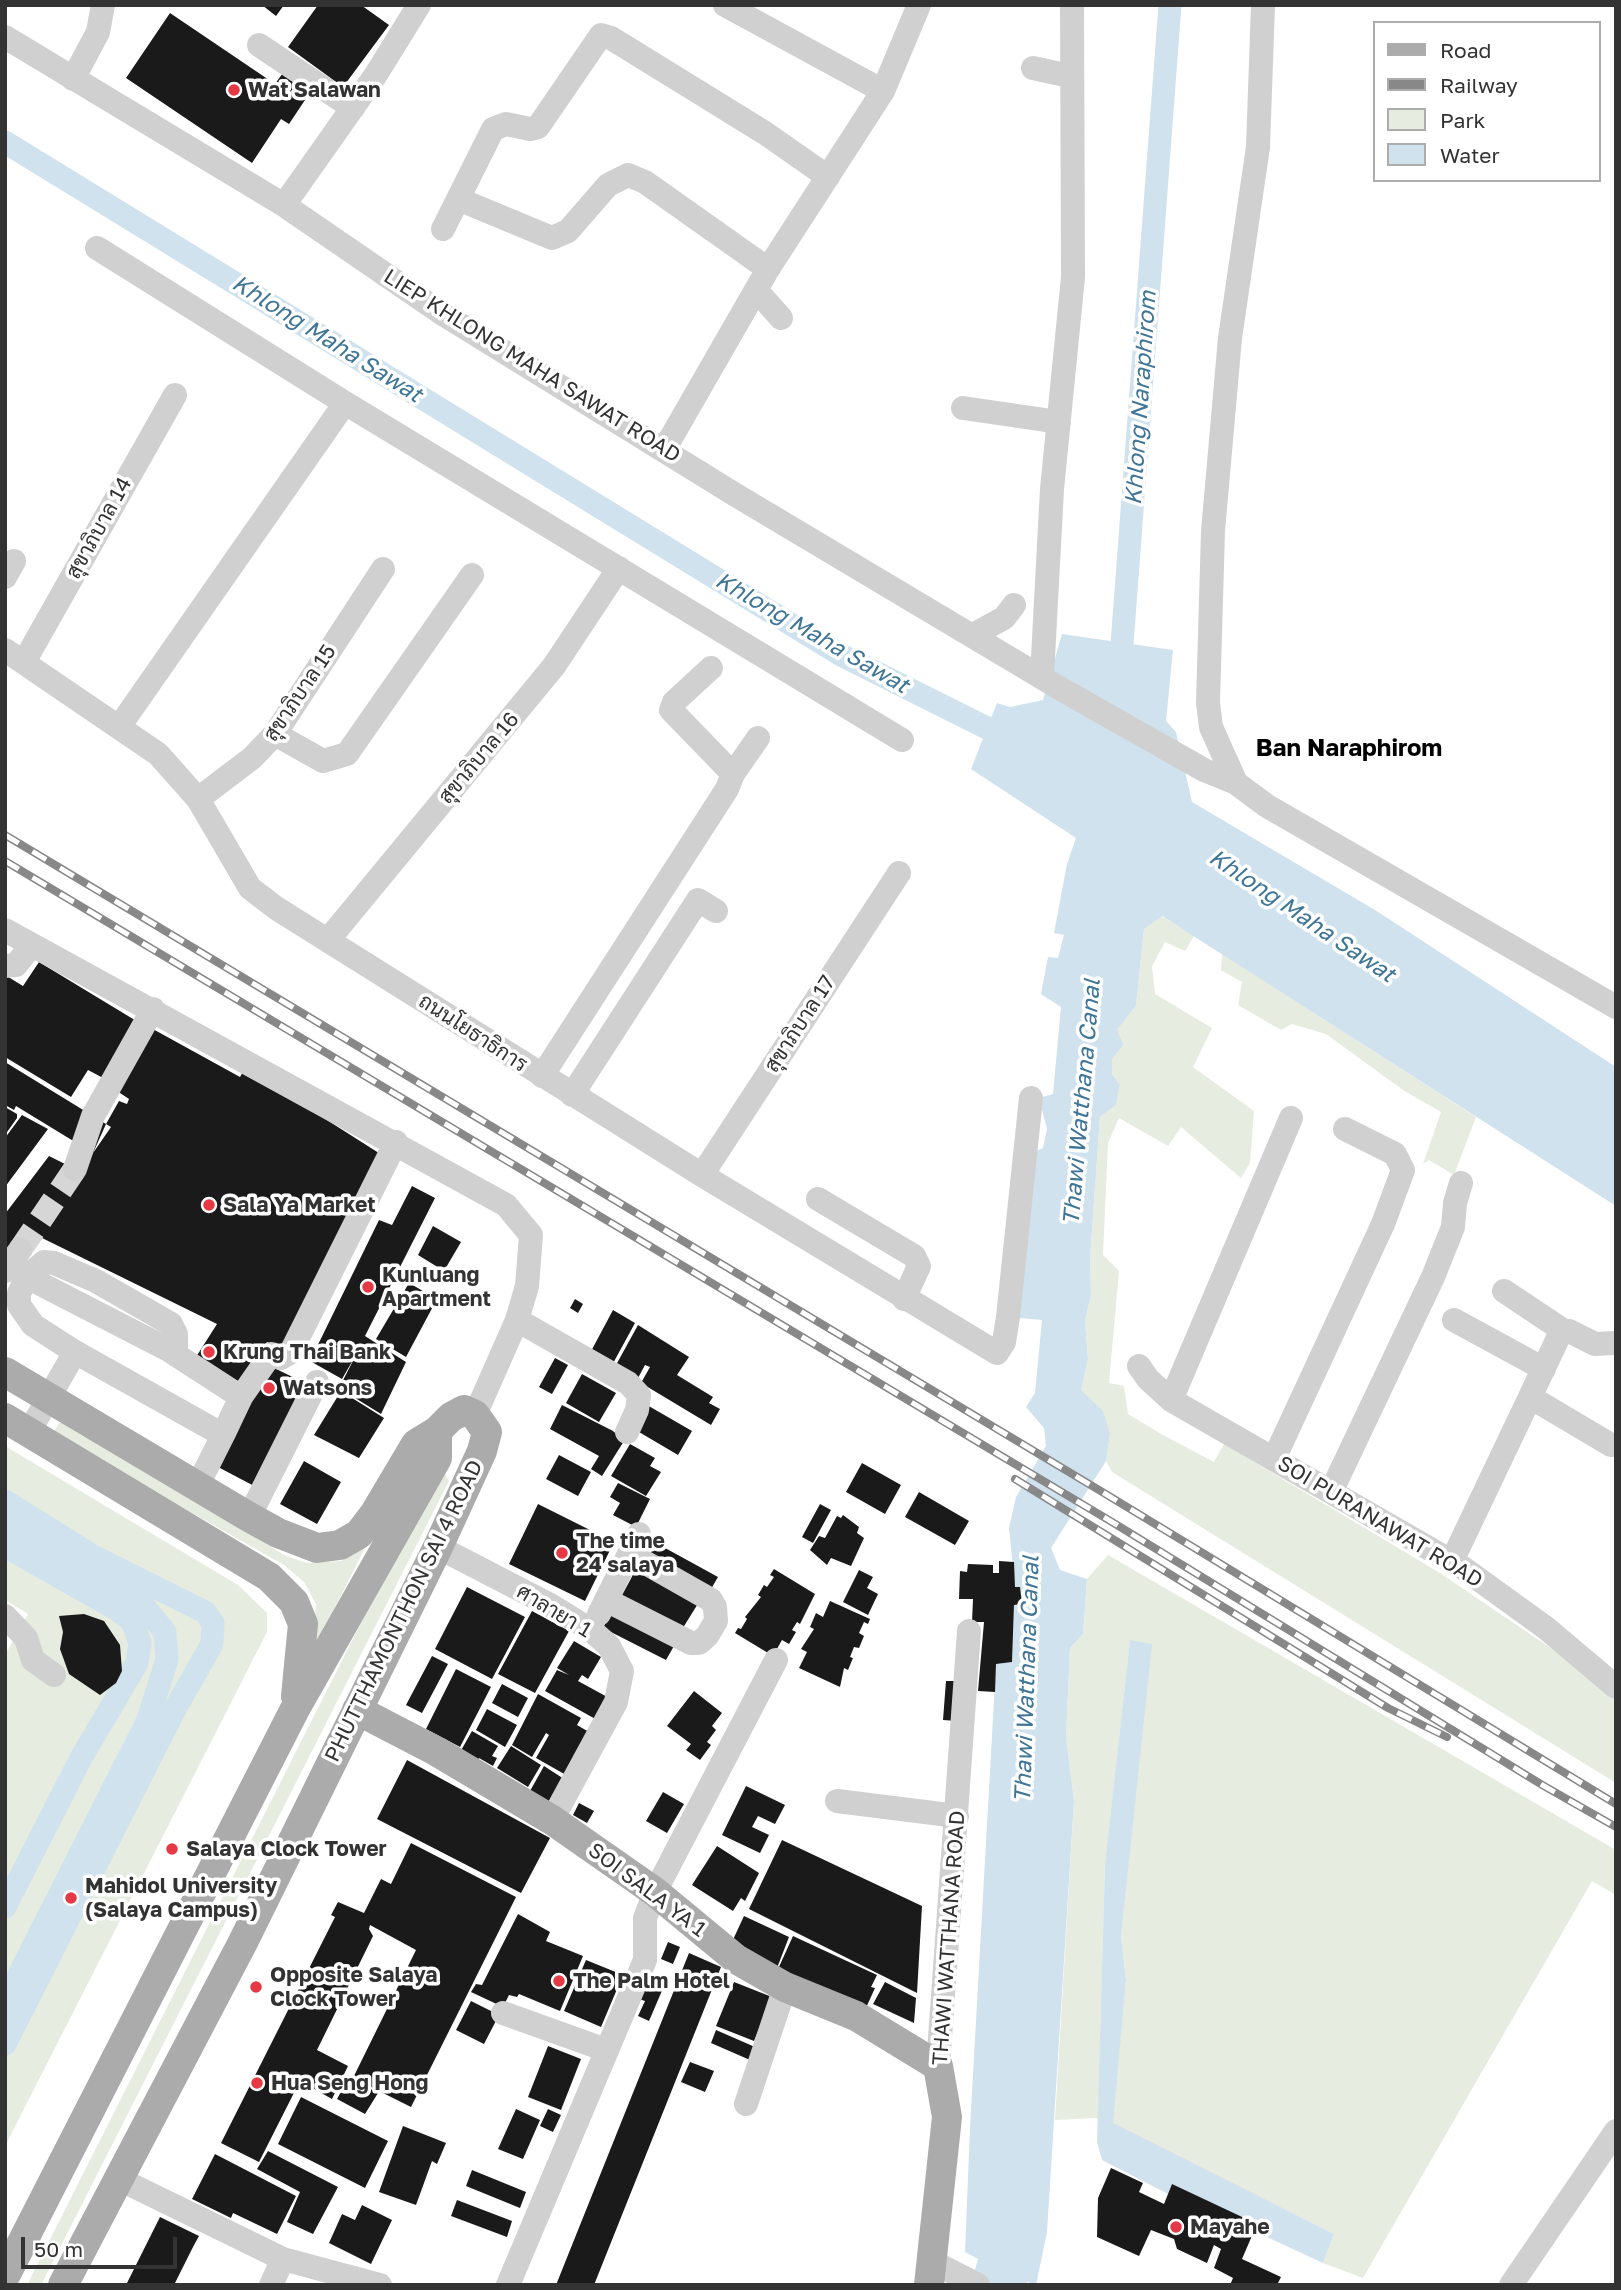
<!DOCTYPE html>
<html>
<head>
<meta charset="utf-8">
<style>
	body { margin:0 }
	#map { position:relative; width:1621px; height:2290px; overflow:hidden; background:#fff; font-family:"Golos Text",sans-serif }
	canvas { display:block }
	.frame { position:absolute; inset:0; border:7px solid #333; pointer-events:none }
	.legend { position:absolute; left:1373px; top:21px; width:228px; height:161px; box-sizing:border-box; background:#fff; border:2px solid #adadad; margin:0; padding:9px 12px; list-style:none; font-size:21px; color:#333 }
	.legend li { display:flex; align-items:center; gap:14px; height:35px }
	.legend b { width:35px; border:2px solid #adadad }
	.scale { position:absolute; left:21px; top:2237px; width:156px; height:32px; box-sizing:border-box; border:4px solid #333; border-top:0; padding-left:9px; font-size:21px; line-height:24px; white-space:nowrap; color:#333; -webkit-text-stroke:5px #fff; paint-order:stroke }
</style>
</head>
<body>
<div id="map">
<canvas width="1621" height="2290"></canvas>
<div class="frame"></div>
<ul class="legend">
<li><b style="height:9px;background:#ababab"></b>Road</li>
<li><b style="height:9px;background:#888"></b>Railway</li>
<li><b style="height:19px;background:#e6ecdf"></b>Park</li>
<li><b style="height:19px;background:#cfe2ee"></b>Water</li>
</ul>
<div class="scale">50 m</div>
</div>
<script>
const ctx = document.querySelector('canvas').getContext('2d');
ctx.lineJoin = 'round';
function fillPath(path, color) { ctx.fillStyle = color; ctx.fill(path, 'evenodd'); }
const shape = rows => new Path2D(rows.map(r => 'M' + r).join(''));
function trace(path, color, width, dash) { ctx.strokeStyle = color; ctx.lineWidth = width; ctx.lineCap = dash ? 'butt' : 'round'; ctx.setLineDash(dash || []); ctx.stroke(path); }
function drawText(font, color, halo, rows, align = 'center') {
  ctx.font = font + ' "Golos Text",Sarabun,sans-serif'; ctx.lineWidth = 7; ctx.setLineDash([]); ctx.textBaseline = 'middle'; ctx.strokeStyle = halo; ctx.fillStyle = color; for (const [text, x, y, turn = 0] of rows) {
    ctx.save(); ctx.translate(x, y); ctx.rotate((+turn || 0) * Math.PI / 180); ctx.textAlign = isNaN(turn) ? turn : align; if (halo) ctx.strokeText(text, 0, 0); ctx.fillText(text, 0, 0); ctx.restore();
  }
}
fillPath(shape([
	[1161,916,1194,936,1185,951,1165,942,1152,966,1155,994,1212,1028,1193,1067,1254,1111,1250,1163,1241,1178,1181,1127,1168,1146,1119,1118,1108,1143,1103,1255,1119,1271,1109,1383,1124,1386,1128,1414,1163,1435,1214,1462,1224,1444,1440,1573,1558,1653,1616,1701,1616,1783,1112,1472,1106,1461,1110,1434,1081,1390,1088,1359,1085,1321,1091,1295,1090,1258,1100,1117,1116,1105,1120,1085,1112,1074,1112,1059,1117,1030,1136,1006,1144,929],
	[1222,954,1476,1117,1454,1175,1429,1160,1423,1164,1441,1112,1403,1090,1326,1034,1292,1024,1281,1030,1238,1005,1242,982,1221,970],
	[59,1423,66,1423,286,1556,307,1563,342,1561,371,1536,313,1651,316,1604,304,1582,284,1565,58,1437,54,1432],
	[5,1446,238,1585,267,1613,267,1632,5,2146,5,1655,28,1614,5,1600],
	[445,1474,449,1481,41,2285,27,2285,435,1476],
	[1108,1555,1616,1850,1616,1895,1592,1881,1363,2278,1323,2263,1334,2234,1112,2124,1126,1980,1121,1936,1129,1855,1130,1641,1105,1865,1098,2118,1055,2120,1074,1801,1066,1737,1070,1648,1083,1634,1087,1579]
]), '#e6ecdf');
fillPath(shape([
	[1062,634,1173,650,1166,721,1176,732,1192,802,1375,910,1616,1067,1616,1206,1162,916,1144,929,1136,1006,1117,1030,1123,1045,1112,1059,1112,1074,1120,1085,1116,1105,1100,1117,1090,1258,1091,1295,1085,1321,1088,1359,1081,1390,1103,1411,1110,1434,1106,1461,1051,1548,1060,1570,1087,1579,1083,1634,1070,1648,1066,1737,1074,1801,1047,2232,1036,2285,1027,2282,1026,2285,971,2285,978,2259,965,2252,970,2128,996,1664,1012,1662,1014,1605,1022,1604,1020,1587,1015,1587,1009,1528,1016,1497,1046,1446,1044,1428,1026,1407,1035,1393,1042,1320,1019,1318,1036,1151,1043,1148,1047,1129,1039,1098,1053,1094,1061,1007,1041,994,1048,957,1058,958,1064,935,1054,933,1067,864,1076,838,971,769,997,703,1010,707,1043,700],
	[1130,1640,1152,1644,1121,1936,1126,1980,1113,2123,1334,2234,1323,2263,1254,2231,1256,2224,1172,2184,1168,2194,1102,2160,1097,2142,1105,1864]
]), '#cfe2ee');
trace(shape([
	[5,142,841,655,1013,741],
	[1120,671,1170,5],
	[5,1501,93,1556,205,1612,213,1623,212,1644,175,1709,5,2044],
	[5,1521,143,1605,165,1632,167,1659,148,1720,5,2002],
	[5,1546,116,1609,132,1621,140,1643,137,1663,81,1758,5,1907]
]), '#cfe2ee', 23);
fillPath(shape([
	[262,5,284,5,276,16],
	[318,5,361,5,389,25,343,87,288,47],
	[170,13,275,84,285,70,313,88,289,124,281,119,252,163,126,78],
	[39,962,138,1022,105,1079,88,1070,71,1097,5,1057,5,975,23,986],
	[151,1028,240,1077,245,1068,382,1155,284,1352,267,1342,243,1384,196,1357,217,1324,38,1236,27,1255,5,1258,5,1214,49,1156,81,1172,93,1153,16,1106,14,1110,5,1105,5,1062,106,1124,93,1153,111,1127,106,1124,119,1101,127,1104,129,1099,117,1091],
	[5,1107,17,1114,17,1118,5,1135],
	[22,1115,48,1129,5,1187,5,1138],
	[412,1186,435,1198,365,1336,406,1362,381,1414,339,1388,357,1353,342,1379,310,1361,379,1220,392,1225],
	[433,1226,461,1242,444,1271,418,1255],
	[409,1283,437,1299,406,1357,376,1339],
	[575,1299,583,1304,578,1313,570,1308],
	[613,1310,635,1323,611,1367,589,1355],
	[638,1325,689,1357,677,1375,713,1397,709,1403,720,1409,711,1425,641,1383,650,1367,645,1365,638,1378,616,1365],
	[555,1358,568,1365,552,1394,539,1387],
	[270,1366,303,1382,256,1487,218,1467],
	[582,1374,616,1393,599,1422,566,1403],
	[341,1391,384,1418,359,1458,314,1435],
	[562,1405,613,1431,624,1441,602,1476,591,1469,599,1456,550,1429],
	[647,1405,692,1431,678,1455,639,1432],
	[630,1444,655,1458,650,1466,661,1472,646,1496,611,1476],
	[559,1455,591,1472,578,1496,546,1479],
	[304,1461,341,1482,317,1524,280,1504],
	[862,1463,901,1485,885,1514,846,1492],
	[618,1483,650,1499,636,1527,613,1515,620,1503,610,1497],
	[919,1492,969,1521,955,1545,905,1517],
	[538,1504,614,1542,585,1601,509,1564],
	[820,1504,831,1510,813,1543,802,1537],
	[843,1515,859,1527,857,1533,864,1538,851,1566,831,1558,827,1565,810,1550,819,1536,825,1538,837,1516,841,1518],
	[656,1543,718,1577,711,1589,649,1556],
	[999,1561,1014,1562,1015,1587,1020,1587,1022,1604,1014,1605,1012,1662,996,1664,995,1692,978,1691,984,1622,972,1622,973,1599,959,1599,960,1571,967,1572,968,1564,993,1565,993,1573,999,1573],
	[636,1569,699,1602,681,1631,620,1599],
	[774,1569,815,1594,800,1624,797,1622,792,1630,796,1632,789,1644,782,1640,773,1656,735,1633,738,1628,741,1629,747,1619,745,1617,761,1597,758,1595,764,1585,767,1587,774,1577,770,1575],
	[859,1570,873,1577,867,1588,878,1594,868,1615,843,1602],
	[467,1587,525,1617,492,1679,435,1649],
	[830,1601,870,1619,868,1624,864,1622,859,1633,864,1636,859,1648,854,1647,850,1657,853,1658,848,1670,844,1668,840,1687,799,1668,807,1652,801,1649,814,1629,810,1627,816,1613,823,1617],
	[532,1611,569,1631,535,1693,498,1674],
	[84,1614,104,1621,120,1645,122,1671,116,1683,100,1695,69,1674,60,1649,63,1632,59,1616],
	[610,1614,674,1646,666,1660,603,1628],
	[574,1641,601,1657,588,1679,582,1675,578,1681,611,1699,599,1721,545,1691,557,1670,569,1675,557,1668],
	[432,1656,448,1664,422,1713,406,1705],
	[456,1669,491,1687,460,1747,426,1729],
	[946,1681,960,1681,957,1721,943,1720],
	[502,1684,528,1698,518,1717,492,1703],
	[694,1691,722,1713,712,1726,716,1730,707,1742,711,1745,700,1760,686,1750,691,1744,667,1726],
	[538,1694,581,1718,577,1725,589,1732,566,1775,536,1758,549,1735,546,1733,532,1757,512,1745],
	[487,1709,517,1725,505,1747,476,1730],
	[472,1731,498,1746,492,1756,497,1758,493,1766,479,1758,476,1763,459,1754],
	[511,1746,541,1765,528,1787,497,1768],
	[407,1760,550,1838,521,1893,377,1819],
	[544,1766,564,1779,550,1803,530,1791],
	[746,1786,785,1805,775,1824,758,1816,752,1827,769,1835,760,1853,722,1835],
	[663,1792,684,1804,667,1833,646,1821],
	[579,1803,594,1811,587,1823,573,1815],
	[782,1840,922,1906,917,1993,749,1909],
	[411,1843,516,1897,411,2107,353,2078,416,1950,370,1925,369,1929,373,1936,317,2050,348,2066,332,2099,300,2081,259,2162,221,2143,335,1917,331,1915,338,1902,364,1913,381,1879,391,1884],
	[717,1846,759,1873,745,1901,741,1898,733,1911,692,1885],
	[518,1914,550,1932,546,1941,583,1956,560,2011,519,1994,517,1997,509,1995,503,2007,471,1992,476,1984,482,1985],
	[744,1916,789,1937,777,1968,731,1944],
	[793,1936,877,1975,871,1987,875,1988,865,2010,778,1969],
	[668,1942,680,1947,673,1964,661,1959],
	[689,1953,721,1967,594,2285,556,2285],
	[586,1960,623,1975,601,2027,564,2011],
	[656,1974,667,1979,649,2021,638,2016,645,2001,639,1999,644,1986,650,1989],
	[734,1982,772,1997,754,2041,716,2026],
	[885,1982,916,1998,914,2023,873,2004],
	[471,2001,499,2015,484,2044,456,2030],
	[716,2030,755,2047,750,2060,711,2043],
	[548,2046,581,2059,561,2110,528,2097],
	[690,2062,714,2071,705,2092,681,2082],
	[349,2077,378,2093,365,2114,337,2099],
	[301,2097,388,2141,365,2188,278,2144],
	[516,2109,540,2120,523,2159,498,2149],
	[548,2109,561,2115,553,2132,540,2126],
	[403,2126,446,2143,437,2164,432,2161,416,2205,379,2192],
	[268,2151,338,2187,313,2234,287,2222,300,2192,257,2169],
	[215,2154,296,2196,277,2234,233,2213,231,2218,192,2199],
	[1111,2168,1143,2183,1139,2192,1164,2204,1172,2184,1257,2224,1242,2259,1281,2277,1277,2285,1230,2285,1233,2278,1214,2268,1221,2249,1214,2245,1207,2263,1177,2249,1174,2239,1151,2230,1139,2256,1097,2237,1098,2198],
	[472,2170,526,2192,520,2208,466,2186],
	[457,2200,512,2221,507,2237,451,2216],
	[362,2205,392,2220,371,2264,329,2243,342,2214,355,2220],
	[160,2217,199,2236,193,2247,174,2285,126,2285]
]), '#1a1a1a');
trace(shape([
	[20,1250,75,1169]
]), '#d6d6d6', 24, [24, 12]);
trace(shape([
	[725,5,883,91],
	[5,37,284,205,443,314,734,494,1061,689,1204,770,1236,783,1267,806,1616,1007],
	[259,45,353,108],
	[1033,68,1070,76],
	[73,79,98,32,103,5],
	[458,199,552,238,568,231,608,185,628,175,645,182,768,269],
	[284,205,375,76,419,5],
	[443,229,493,129,506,124,530,129,538,127,601,35,611,38,765,133,828,177],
	[97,248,345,403,902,740],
	[756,290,781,318],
	[963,408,1059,422],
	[664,450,768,269,883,91,919,5],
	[5,577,14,561],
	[973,635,1004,618,1014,605],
	[5,650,158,754,198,799,250,888,276,908,702,1175,997,1353,1004,1342,1008,1317,1031,1098],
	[24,662,175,395],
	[1042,676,1052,489,1073,277,1072,5],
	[119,727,345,403],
	[275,734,323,761,347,754,472,575],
	[733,774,758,738],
	[1236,783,1211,727,1208,703,1213,531,1230,338,1258,147,1263,5],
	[198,799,252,758,275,734,383,569],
	[5,930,506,1205,531,1235,527,1286,517,1320,475,1415],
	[328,940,554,666,619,568],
	[5,966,16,965,31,946],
	[542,1076,727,789,733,774,671,710,674,702,711,668],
	[572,1095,698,900,716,911],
	[75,1169,93,1116,153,1009],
	[702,1175,899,873],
	[818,1199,914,1256,919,1266,904,1299],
	[5,1271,20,1250],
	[27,1277,44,1262,54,1263,96,1281,171,1324,176,1334,176,1355],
	[1504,1291,1564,1331],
	[517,1320,628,1383,639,1395,637,1410,627,1432],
	[1454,1320,1544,1369],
	[1139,1366,1148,1379,1171,1400,1463,1568,1546,1628,1616,1687],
	[241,1397,167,1349,27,1277,19,1293,19,1305,33,1325,75,1352,223,1435,241,1397,271,1354,281,1358,291,1352,396,1142],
	[1530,1397,1611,1445],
	[1171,1400,1291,1118],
	[29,1432,75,1352],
	[1274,1459,1383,1224,1403,1170,1395,1154,1345,1129],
	[197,1487,223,1435],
	[1331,1492,1433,1277,1453,1227,1455,1203,1461,1183],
	[249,1517,317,1382],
	[438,1547,550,1605,591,1630,609,1646,622,1671,616,1702,552,1820],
	[1452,1561,1560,1334,1569,1331,1595,1344,1616,1343],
	[606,1600,691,1643,699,1643,707,1636,716,1621,715,1607,711,1600,630,1554],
	[599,1614,639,1534],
	[5,1616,26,1638,33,1660,54,1675],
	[837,1801,957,1816],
	[503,2013,606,2050],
	[938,2066,969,1631],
	[746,2104,785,1987],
	[117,2178,283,2259,380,2285],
	[931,2261,978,2285],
	[271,2285,283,2259],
	[508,2285,645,1960,645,1918,655,1892,776,1660],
	[1511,2285,1616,2131]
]), '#d0d0d0', 24);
trace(shape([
	[5,1372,249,1517,278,1533,317,1548,340,1545,359,1534,375,1513,416,1444,437,1431,451,1417,464,1410,475,1415,487,1432,482,1451,438,1547,242,1944,63,2285],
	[5,1418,269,1577,294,1602,303,1624,296,1696],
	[357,1710,436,1751,552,1820,655,1892,736,1959,785,1987,856,2016,938,2066,947,2117,929,2285],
	[5,2276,296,1707,437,1458,437,1431]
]), '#ababab', 30);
const rail = shape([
	[5,835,1104,1493,1616,1804],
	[5,861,1112,1522,1544,1786,1616,1827],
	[1015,1479,1388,1708,1447,1737]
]);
trace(rail, '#888', 8);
trace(rail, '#fff', 5, [16]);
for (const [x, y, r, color] of [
	[234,90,7,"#e63946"],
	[209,1205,7,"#e63946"],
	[368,1287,7,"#e63946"],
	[209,1352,7,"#e63946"],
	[269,1388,7,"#e63946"],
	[562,1553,7,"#e63946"],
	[172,1849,7,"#e63946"],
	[71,1898,7,"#e63946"],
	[559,1981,7,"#e63946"],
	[256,1987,7,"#e63946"],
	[257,2083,7,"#e63946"],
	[1176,2227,7,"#e63946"]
]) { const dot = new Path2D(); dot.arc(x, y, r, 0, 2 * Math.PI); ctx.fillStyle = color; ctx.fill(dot); trace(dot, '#fff', 2.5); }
drawText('bold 21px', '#333', '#fff', [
	["Wat Salawan",248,90],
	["Sala Ya Market",223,1205],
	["Kunluang",382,1275],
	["Apartment",382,1299],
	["Krung Thai Bank",223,1352],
	["Watsons",283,1388],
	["The time",576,1541],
	["24 salaya",576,1565],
	["Salaya Clock Tower",186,1849],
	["Mahidol University",85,1886],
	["(Salaya Campus)",85,1910],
	["Opposite Salaya",270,1975],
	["Clock Tower",270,1999],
	["The Palm Hotel",573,1981],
	["Hua Seng Hong",271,2083],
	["Mayahe",1190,2227]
], 'left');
drawText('21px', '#333', '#fff', [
	["LIEP KHLONG MAHA SAWAT ROAD",532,366,32],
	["สุขาภิบาล 14",99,528,-61],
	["สุขาภิบาล 15",300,693,-56],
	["สุขาภิบาล 16",479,758,-50],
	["สุขาภิบาล 17",800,1024,-57],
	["ถนนโยธาธิการ",473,1033,33],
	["SOI PURANAWAT ROAD",1380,1522,31],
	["PHUTTHAMONTHON SAI 4 ROAD",404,1611,-64],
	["ศาลายา 1",554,1611,31],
	["SOI SALA YA 1",647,1890,37],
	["THAWI WATTHANA ROAD",949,1938,-86]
]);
drawText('italic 23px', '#3f7597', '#fff', [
	["Khlong Maha Sawat",327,339,32],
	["Khlong Naraphirom",1141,398,-86],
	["Khlong Maha Sawat",812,633,30],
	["Khlong Maha Sawat",1302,916,34],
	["Thawi Watthana Canal",1082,1102,-85],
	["Thawi Watthana Canal",1027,1679,-88]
]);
drawText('bold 24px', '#000', '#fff', [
	["Ban Naraphirom",1349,748]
]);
</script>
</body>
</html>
